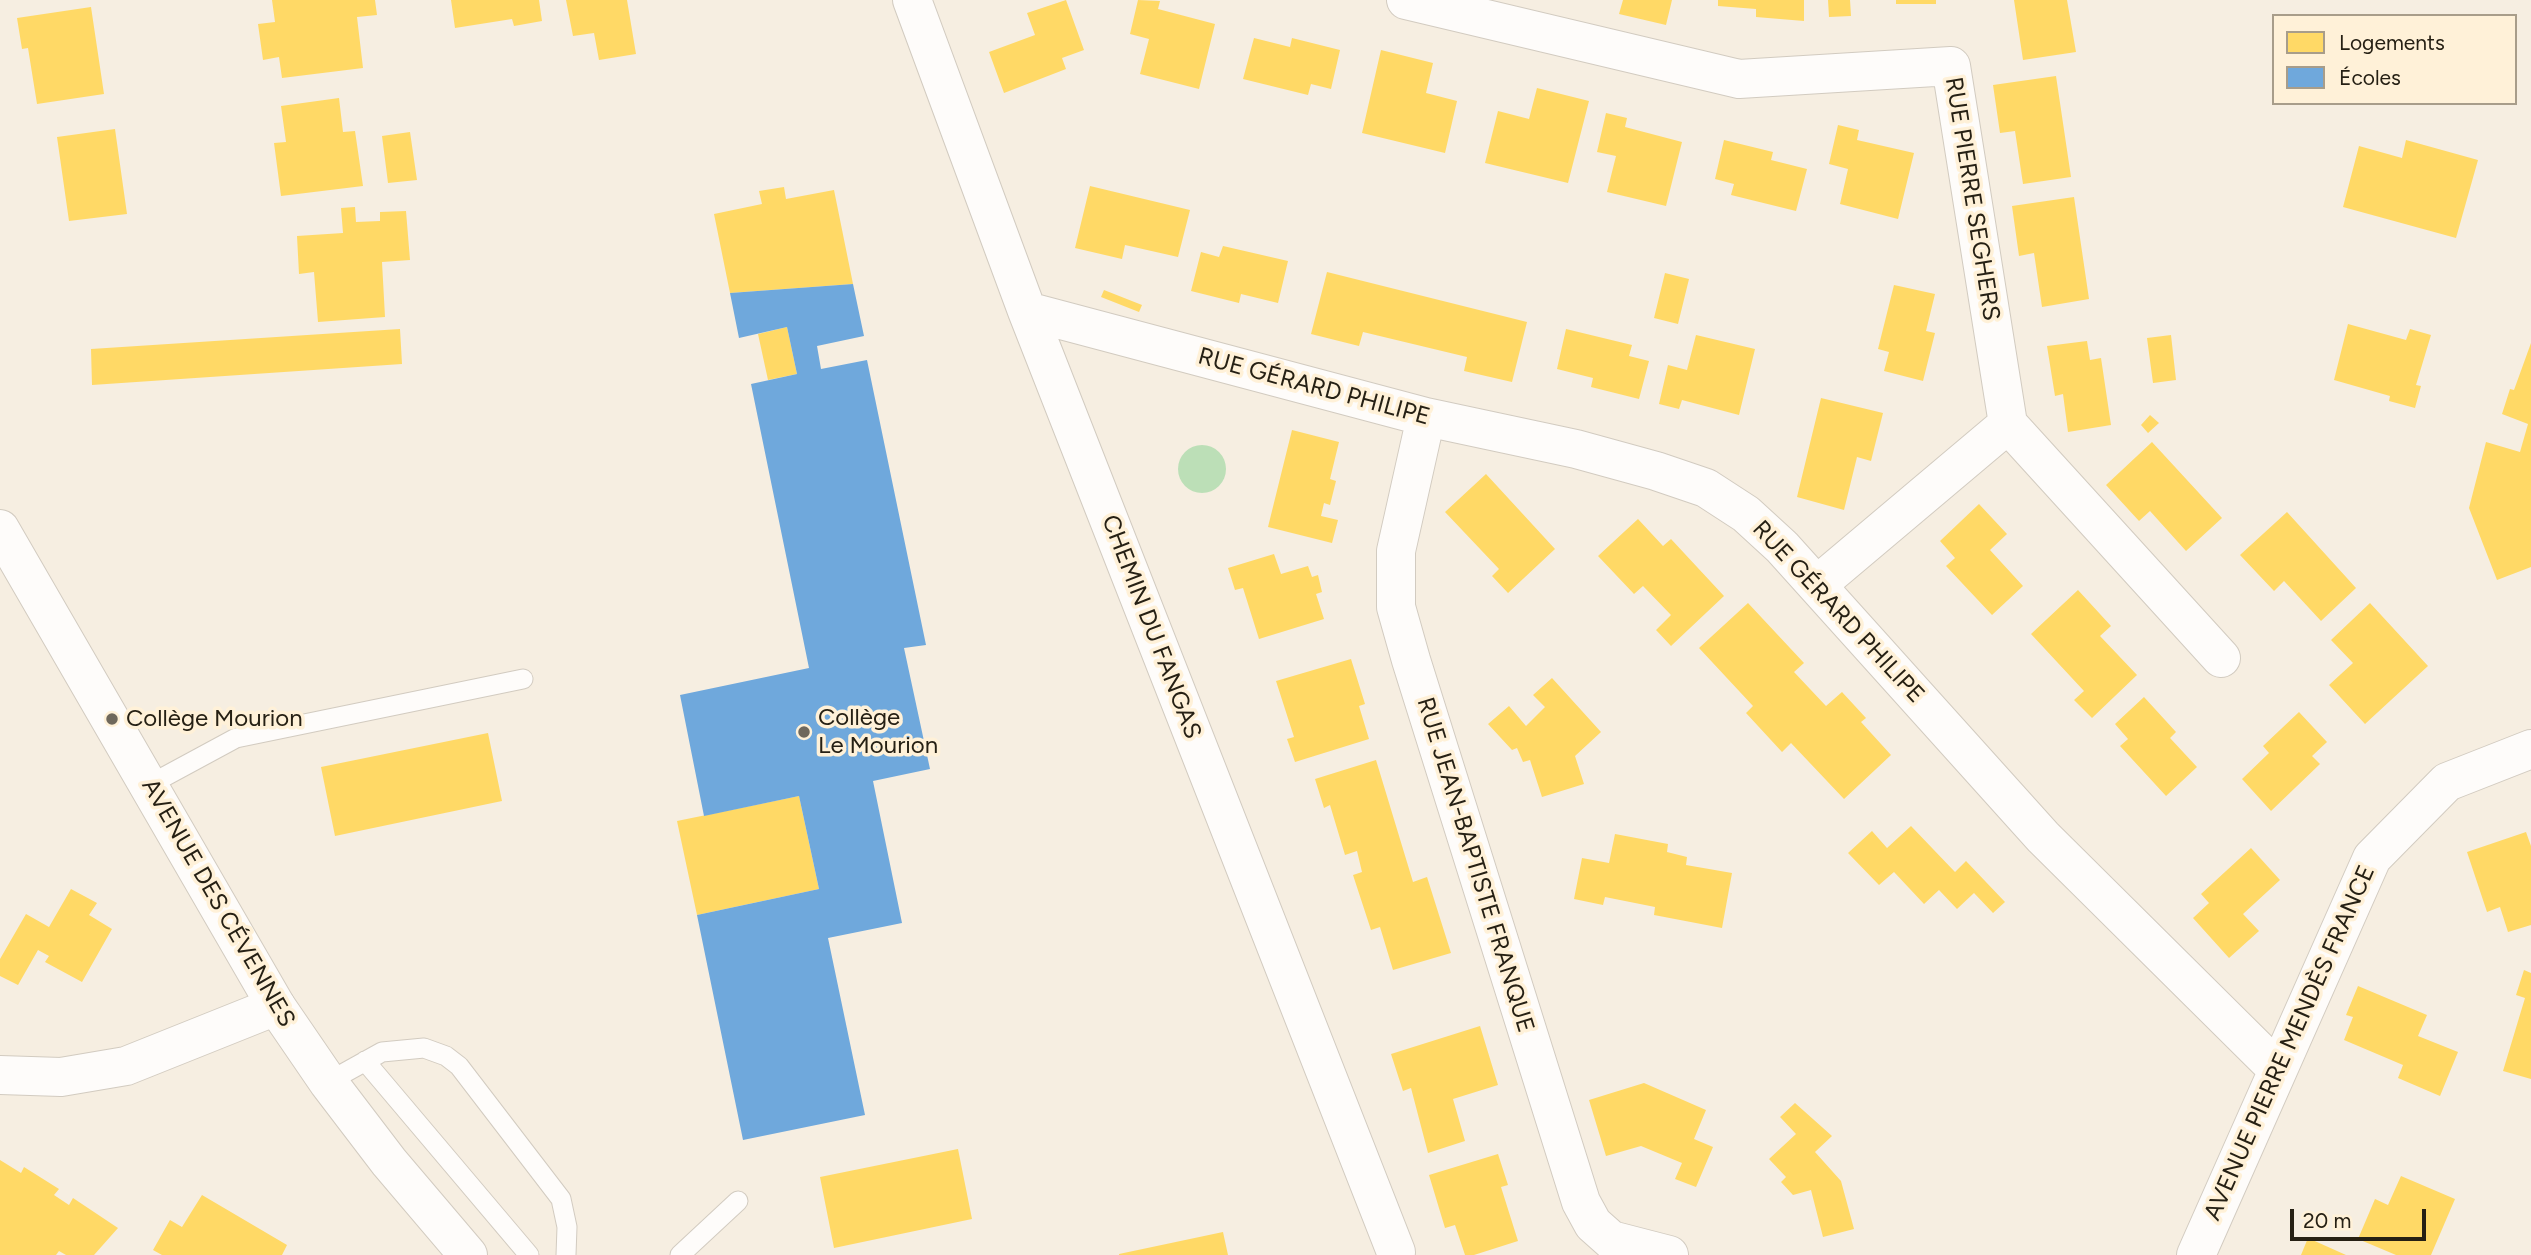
<!DOCTYPE html>
<html>
<head>
<meta charset="utf-8">
<style>
	body { margin:0 }
	#map { position:relative; width:2531px; height:1255px; overflow:hidden; background:#f6eee1; font-family:Figtree,sans-serif }
	canvas { display:block }
	.legend { position:absolute; left:2272px; top:14px; width:245px; height:91px; box-sizing:border-box; background:#fff1d8; border:2px solid #a89d8a; margin:0; padding:9px 12px; list-style:none; font-size:21px; color:#262014 }
	.legend li { display:flex; align-items:center; gap:14px; height:35px }
	.legend b { width:35px; border:2px solid #a89d8a }
	.scale { position:absolute; left:2290px; top:1209px; width:136px; height:32px; box-sizing:border-box; border:4px solid #262014; border-top:0; padding-left:9px; font-size:21px; line-height:24px; white-space:nowrap; color:#262014; -webkit-text-stroke:5px #fff1d8; paint-order:stroke }
</style>
</head>
<body>
<div id="map">
<canvas width="2531" height="1255"></canvas>
<ul class="legend">
<li><b style="height:19px;background:#ffd966"></b>Logements</li>
<li><b style="height:19px;background:#6fa8dc"></b>Écoles</li>
</ul>
<div class="scale">20 m</div>
</div>
<script>
const ctx = document.querySelector('canvas').getContext('2d');
ctx.lineJoin = 'round';
function fillPath(path, color) { ctx.fillStyle = color; ctx.fill(path, 'evenodd'); }
const shape = rows => new Path2D(rows.map(r => 'M' + r).join(''));
function trace(path, color, width, dash) { ctx.strokeStyle = color; ctx.lineWidth = width; ctx.lineCap = dash ? 'butt' : 'round'; ctx.setLineDash(dash || []); ctx.stroke(path); }
function drawText(font, color, halo, rows, align = 'center') {
  ctx.font = font + ' Figtree,sans-serif'; ctx.lineWidth = 7; ctx.setLineDash([]); ctx.textBaseline = 'middle'; ctx.strokeStyle = halo; ctx.fillStyle = color; for (const [text, x, y, turn = 0] of rows) {
    ctx.save(); ctx.translate(x, y); ctx.rotate((+turn || 0) * Math.PI / 180); ctx.textAlign = isNaN(turn) ? turn : align; if (halo) ctx.strokeText(text, 0, 0); ctx.fillText(text, 0, 0); ctx.restore();
  }
}
fillPath(shape([
	'1178 469a24 24 0 1 1 48 0a24 24 0 1 1-48 0Z'
]), '#bcdfb7');
fillPath(shape([
	[272,0,375,0,377,15,357,17,363,68,282,78,279,57,263,60,258,24,275,22],
	[451,0,539,0,542,21,514,26,512,19,455,28],
	[566,0,627,0,636,54,599,60,594,33,573,36],
	[1066,0,1084,50,1062,58,1066,69,1004,93,989,52,1035,35,1027,13],
	[1138,0,1160,1,1158,9,1215,24,1199,89,1140,74,1149,39,1130,34],
	[1623,0,1672,0,1666,25,1619,14],
	[1718,0,1804,0,1804,21,1756,17,1756,9,1718,6],
	[1828,0,1850,0,1851,16,1829,17],
	[1896,0,1936,0,1936,4,1896,4],
	[2014,0,2067,0,2076,52,2023,60],
	[91,7,104,94,37,104,28,48,22,49,17,18],
	[1254,38,1290,47,1292,38,1340,50,1331,89,1311,84,1308,95,1243,79],
	[1381,50,1433,63,1426,93,1457,101,1445,153,1362,133],
	[2056,76,2071,177,2023,184,2015,131,2000,133,1993,85],
	[1537,88,1589,101,1568,183,1485,163,1498,111,1529,119],
	[339,98,343,132,355,131,363,186,281,196,274,143,286,142,281,106],
	[1606,113,1627,118,1625,127,1682,142,1666,206,1607,192,1616,156,1597,152],
	[1838,125,1859,130,1857,140,1914,153,1898,219,1840,204,1848,169,1829,164],
	[115,129,127,214,69,221,57,137],
	[410,132,417,180,388,183,382,136],
	[1724,140,1773,152,1771,160,1807,169,1796,211,1731,195,1734,184,1715,179],
	[2406,140,2478,160,2456,238,2343,207,2359,146,2402,158],
	[1090,186,1190,210,1178,257,1125,245,1122,259,1075,248],
	[784,187,786,199,834,190,853,284,730,293,714,214,762,204,759,191],
	[2074,197,2089,299,2042,307,2034,253,2019,256,2012,206],
	[355,207,356,222,380,221,380,212,406,211,410,260,382,262,385,317,318,322,314,272,299,274,297,236,343,233,341,208],
	[1223,246,1288,261,1278,303,1241,294,1239,303,1191,291,1201,252,1219,257],
	[1327,272,1527,322,1512,382,1464,371,1467,357,1363,332,1359,346,1311,334],
	[1665,273,1689,279,1678,324,1654,318],
	[1894,285,1935,294,1926,331,1935,333,1923,381,1884,371,1889,352,1878,349],
	[1104,290,1142,305,1139,312,1101,297],
	[2348,324,2406,340,2410,329,2431,335,2416,385,2421,386,2415,408,2389,401,2390,396,2334,380],
	[787,327,797,374,768,380,758,334],
	[400,329,402,364,92,385,91,349],
	[1566,329,1632,345,1629,356,1649,361,1639,399,1591,387,1593,378,1557,369],
	[1696,335,1755,349,1739,415,1682,400,1679,409,1659,404,1668,365,1687,370],
	[2171,335,2176,380,2153,383,2147,338],
	[2087,341,2090,360,2101,358,2111,425,2068,432,2063,394,2055,396,2047,346],
	[2531,343,2531,567,2497,580,2469,508,2486,442,2520,452,2528,424,2502,414,2510,389,2514,390],
	[1821,398,1883,413,1871,461,1857,457,1844,510,1797,497],
	[2150,415,2159,423,2148,433,2141,425],
	[1292,430,1339,442,1330,479,1336,481,1330,505,1324,503,1321,516,1338,520,1332,543,1268,527],
	[2152,442,2222,518,2186,551,2150,511,2139,521,2106,485],
	[1486,474,1555,549,1508,593,1492,576,1499,569,1445,512],
	[1979,504,2007,534,1990,550,2023,586,1992,615,1946,566,1955,558,1940,541],
	[2287,512,2356,588,2321,621,2284,581,2274,591,2240,555],
	[1638,519,1663,546,1671,539,1724,596,1671,646,1656,630,1671,615,1643,586,1634,594,1598,556],
	[1274,554,1281,574,1308,566,1312,577,1318,575,1322,592,1316,594,1324,619,1259,639,1243,588,1235,590,1228,568],
	[2078,590,2111,626,2100,636,2137,675,2092,718,2074,700,2084,691,2031,634],
	[1748,603,1804,663,1794,672,1826,706,1842,692,1866,718,1861,722,1891,755,1844,799,1791,743,1782,752,1746,713,1753,706,1699,648],
	[2370,603,2428,666,2365,724,2329,685,2353,663,2331,640],
	[1351,659,1365,704,1359,706,1369,739,1295,762,1287,739,1294,737,1276,681],
	[1552,678,1601,732,1575,756,1584,784,1542,797,1530,760,1523,762,1517,748,1512,750,1488,724,1509,706,1526,726,1545,707,1533,695],
	[2144,697,2176,732,2170,738,2197,767,2166,796,2120,746,2128,739,2115,724],
	[2299,712,2327,742,2312,756,2320,764,2271,811,2242,779,2269,753,2263,746],
	[488,733,502,801,335,836,321,767],
	[1376,760,1413,882,1427,877,1451,953,1393,970,1380,927,1371,930,1353,875,1362,872,1357,851,1345,855,1330,805,1324,808,1315,779],
	[799,796,819,889,697,915,677,821],
	[1911,826,1955,872,1966,861,2005,902,1993,913,1974,893,1957,909,1939,890,1924,904,1894,872,1879,885,1848,853,1872,831,1887,848],
	[2526,832,2531,846,2531,925,2508,932,2500,907,2487,912,2467,852],
	[1615,834,1668,844,1667,852,1687,857,1686,865,1732,873,1722,928,1654,915,1655,907,1605,897,1603,905,1574,899,1582,858,1609,863],
	[2251,848,2280,880,2243,914,2259,931,2229,958,2193,918,2209,903,2201,894],
	[71,889,97,903,89,915,112,929,82,982,45,962,49,956,38,950,18,985,0,976,0,959,26,914,49,927],
	[2524,970,2531,973,2531,1079,2503,1071,2525,998,2516,995],
	[2358,986,2427,1015,2418,1036,2458,1052,2440,1096,2398,1078,2403,1065,2344,1040,2353,1017,2346,1015],
	[1480,1026,1498,1085,1453,1099,1465,1141,1428,1153,1411,1088,1403,1091,1391,1054],
	[1644,1083,1706,1110,1694,1139,1713,1147,1696,1187,1675,1179,1682,1163,1641,1146,1606,1156,1589,1100],
	[1795,1103,1832,1136,1815,1152,1841,1181,1854,1229,1823,1237,1811,1190,1793,1195,1781,1182,1786,1177,1769,1159,1796,1134,1780,1117],
	[958,1149,972,1219,834,1248,820,1177],
	[1498,1154,1508,1185,1501,1187,1518,1241,1474,1255,1465,1255,1455,1225,1445,1228,1429,1175],
	[0,1160,21,1173,24,1167,59,1189,54,1195,69,1205,73,1198,118,1228,94,1255,66,1255,59,1251,56,1255,0,1255],
	[2401,1176,2455,1199,2431,1255,2396,1255,2358,1239,2375,1199,2388,1205],
	[202,1195,287,1245,282,1255,162,1255,153,1250,170,1220,182,1227],
	[1223,1232,1228,1255,1119,1255,1119,1254],
	[2308,1238,2346,1255,2301,1255]
]), '#ffd966');
fillPath(shape([
	[853,284,864,336,817,346,821,369,867,360,926,645,904,648,930,769,873,781,902,923,828,938,865,1115,743,1140,697,915,819,889,799,796,704,816,680,695,809,668,751,384,797,374,787,327,739,338,730,293]
]), '#6fa8dc');
const service = shape([
	[149,785,236,738,523,679],
	[365,1061,529,1255],
	[328,1082,382,1052,424,1048,446,1056,459,1066,561,1199,567,1227,566,1255],
	[680,1255,738,1201]
]);
const minor = shape([
	[912,0,1027,311,1396,1252],
	[1406,0,1739,79,1951,66,2008,424,1817,585],
	[1027,311,1426,417,1576,449,1656,471,1706,488,1746,514,1782,547,2043,837,2277,1069],
	[1426,417,1396,551,1396,607,1411,660,1581,1202,1593,1224,1611,1240,1669,1255],
	[2008,424,2221,658],
	[0,1075,61,1077,126,1066,276,1006],
	[2196,1255,2372,858,2447,782,2531,749]
]);
const tertiary = shape([
	[0,529,276,1006,328,1082,389,1162,468,1255]
]);
trace(service, '#d2cbc0', 21);
trace(minor, '#d2cbc0', 40);
trace(tertiary, '#d2cbc0', 40);
trace(service, '#fefcfa', 19);
trace(minor, '#fefcfa', 38);
trace(tertiary, '#fefcfa', 38);
for (const [x, y, r, color] of [
	[112,719,7,"#6f685c"],
	[804,732,7,"#6f685c"]
]) { const dot = new Path2D(); dot.arc(x, y, r, 0, 2 * Math.PI); ctx.fillStyle = color; ctx.fill(dot); trace(dot, '#fff1d8', 2.5); }
drawText('24px', '#262014', '#fff1d8', [
	["RUE PIERRE SEGHERS",1972,199,81],
	["RUE GÉRARD PHILIPE",1314,387,15],
	["RUE GÉRARD PHILIPE",1838,612,47],
	["CHEMIN DU FANGAS",1151,627,69],
	["RUE JEAN-BAPTISTE FRANQUE",1475,865,73],
	["AVENUE DES CÉVENNES",218,903,60],
	["AVENUE PIERRE MENDÈS FRANCE",2290,1043,-66]
]);
drawText('24px', '#262014', '#fff1d8', [
	["Collège",818,718],
	["Le Mourion",818,746],
	["Collège Mourion",126,719]
], 'left');
</script>
</body>
</html>
